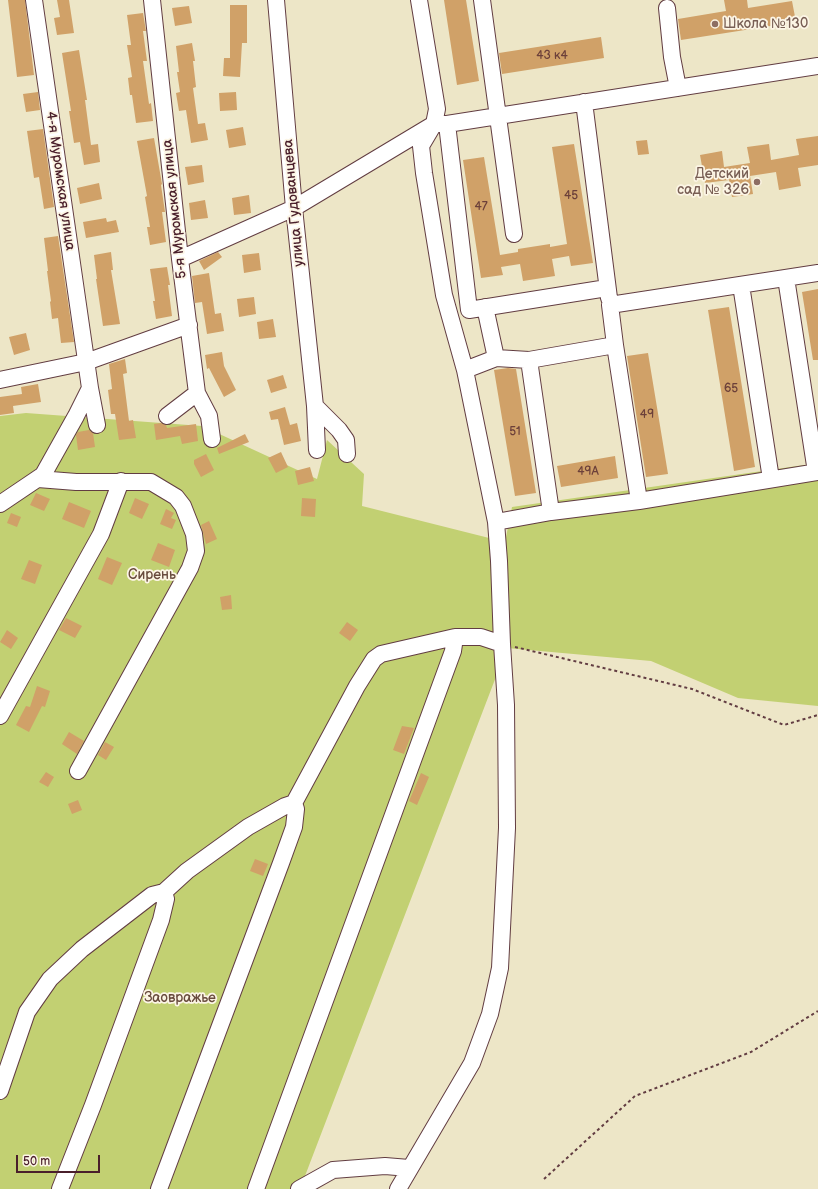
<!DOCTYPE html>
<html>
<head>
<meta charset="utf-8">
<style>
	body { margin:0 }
	#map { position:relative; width:818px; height:1189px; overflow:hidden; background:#ede6c7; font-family:"Balsamiq Sans",sans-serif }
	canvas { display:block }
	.scale { position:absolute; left:16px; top:1155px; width:84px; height:18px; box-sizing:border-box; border:2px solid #4a1f2b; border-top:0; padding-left:5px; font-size:12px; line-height:14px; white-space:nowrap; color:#4a1f2b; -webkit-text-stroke:3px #fcf5e5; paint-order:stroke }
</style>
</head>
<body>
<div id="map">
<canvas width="818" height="1189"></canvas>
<div class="scale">50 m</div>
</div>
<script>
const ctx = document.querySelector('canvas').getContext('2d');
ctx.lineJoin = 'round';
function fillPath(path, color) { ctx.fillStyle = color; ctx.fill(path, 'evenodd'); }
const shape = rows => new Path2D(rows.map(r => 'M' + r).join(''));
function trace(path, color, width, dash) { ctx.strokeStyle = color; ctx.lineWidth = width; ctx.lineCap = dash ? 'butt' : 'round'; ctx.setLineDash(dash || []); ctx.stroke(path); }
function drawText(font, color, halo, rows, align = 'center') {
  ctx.font = font + ' "Balsamiq Sans",sans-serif'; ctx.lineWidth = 3.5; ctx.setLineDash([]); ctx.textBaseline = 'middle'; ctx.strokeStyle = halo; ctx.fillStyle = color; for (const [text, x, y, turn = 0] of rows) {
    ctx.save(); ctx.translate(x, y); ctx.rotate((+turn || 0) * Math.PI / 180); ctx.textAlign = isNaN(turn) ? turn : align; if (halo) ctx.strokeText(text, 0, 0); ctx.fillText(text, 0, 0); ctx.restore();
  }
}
fillPath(shape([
	[26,413,202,426,317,479,327,440,364,474,362,506,505,542,512,507,818,463,818,706,738,698,651,661,507,648,300,1189,0,1189,0,416]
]), '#c2d072');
fillPath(shape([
	[8,0,25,0,34,75,17,77],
	[57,0,69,0,74,33,57,35,54,18,60,17],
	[444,0,466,0,479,81,457,85],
	[724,0,747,0,748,8,792,1,796,22,681,40,678,19,726,11],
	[230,5,247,5,247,43,242,43,240,77,223,76,224,58,230,58],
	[189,6,192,23,175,26,172,8],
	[143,13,146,31,143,31,147,61,143,61,149,104,151,103,153,121,136,123,132,95,130,95,128,78,132,77,127,45,131,45,127,15],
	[601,37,604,58,502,74,499,53],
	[192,43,195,61,193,61,196,87,193,88,198,124,205,123,208,140,191,143,186,110,179,111,176,93,180,92,177,72,179,72,176,46],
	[79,50,87,100,85,100,91,145,98,144,100,162,84,165,80,142,74,143,69,111,71,111,62,53],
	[38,92,40,110,26,112,23,94],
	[236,92,237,110,220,111,219,93],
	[243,127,246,145,229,148,226,130],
	[43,129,54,207,44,209,39,177,34,178,27,131],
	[818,136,818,165,798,168,801,186,779,190,776,172,750,176,753,194,732,197,729,180,705,183,700,155,722,151,724,167,750,163,747,147,769,144,771,160,799,155,796,139],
	[154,138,162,184,161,185,165,212,162,212,166,242,150,245,147,227,150,227,145,197,147,196,137,141],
	[647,140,649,154,638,155,636,141],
	[574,144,593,263,571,266,569,256,552,259,555,276,523,281,520,264,501,267,503,275,481,278,463,160,484,157,500,255,518,252,518,249,550,244,550,247,567,244,552,147],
	[202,165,204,182,188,185,185,167],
	[99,183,102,199,80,204,77,188],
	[249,195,251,213,234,215,232,198],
	[205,200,208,218,191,220,189,203],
	[106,218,107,222,116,220,119,232,86,238,83,222],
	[58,236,74,342,61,343,58,318,52,319,50,302,51,301,47,271,48,271,44,238],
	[111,252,113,270,111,270,120,324,103,326,96,279,97,279,94,255],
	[218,252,222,257,204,270,199,261],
	[259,253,261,270,244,273,242,255],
	[167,267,170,285,168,285,172,316,156,319,153,301,155,301,150,269],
	[209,273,215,314,221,313,224,331,207,334,202,302,195,303,192,276],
	[818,289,818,360,813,360,802,292],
	[254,297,256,314,239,317,237,299],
	[729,307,755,467,734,471,708,310],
	[273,319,276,337,259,339,257,322],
	[26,333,30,350,14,355,9,337],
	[222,352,224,366,236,390,224,397,209,368,207,369,205,355],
	[648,353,668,474,646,477,627,356],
	[125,359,127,373,123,374,129,421,133,420,136,438,119,440,115,414,111,414,108,390,112,389,109,364],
	[508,368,516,369,536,493,515,496,494,370],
	[283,375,287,388,271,393,267,380],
	[38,384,41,402,13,406,14,413,0,415,0,397,22,394,21,387],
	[285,407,290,425,297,423,301,441,284,445,278,419,271,420,269,412],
	[161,423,166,425,167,428,196,424,198,441,182,444,180,436,156,440,154,424],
	[89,430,93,433,95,447,78,450,76,435,78,432],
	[245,434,249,442,219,454,217,448],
	[281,452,288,467,276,473,268,458],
	[206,454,214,470,201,477,194,464,194,460],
	[615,456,618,478,561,487,557,466],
	[310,467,314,481,298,485,295,471],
	[36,493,50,499,44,511,30,505],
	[135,498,149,504,142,519,129,513],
	[302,498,316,499,315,517,301,516],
	[69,502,91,511,84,528,62,519],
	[166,509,174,513,171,518,176,520,172,529,160,524],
	[11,513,21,517,17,527,7,523],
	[209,521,217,539,206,544,201,525],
	[158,543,175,550,169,567,151,560],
	[107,557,122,563,112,585,98,579],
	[29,560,42,565,35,584,21,579],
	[231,595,232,609,222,610,220,597],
	[66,618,82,626,75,638,59,630],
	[347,622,358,630,350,641,339,633],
	[7,630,18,638,11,649,0,642],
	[37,686,50,691,45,707,42,706,29,732,16,725,26,706,30,707],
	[402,726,414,728,404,754,393,750],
	[69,732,84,741,77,754,62,744],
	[105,742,114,747,106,760,98,755],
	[46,772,54,777,48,787,39,782],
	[421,773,429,777,417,805,409,801],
	[78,800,82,810,72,814,68,804],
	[255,859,268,864,263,876,250,871]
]), '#d0a168');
const minor = shape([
	[152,0,180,259,197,393,209,416,212,439],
	[276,0,294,208,315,406,317,450],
	[482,0,514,234],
	[667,8,672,57,678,88],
	[584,102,609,298],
	[447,124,469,310,607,288],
	[180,259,294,208,434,124,447,124,818,66],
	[786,278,816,472],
	[741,285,771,479],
	[485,307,496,358],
	[465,370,496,358,529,360],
	[0,380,86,362,189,325],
	[90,388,97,425],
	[315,406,339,430,346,440,347,454],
	[167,416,197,393],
	[38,479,76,482,151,482,176,497,183,506,194,534,196,551,190,568,78,771],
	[639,501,615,345,610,305,818,273],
	[0,504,43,475,76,416,90,388,34,0],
	[551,512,529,360,615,345],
	[496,522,551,512,639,501,818,472],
	[0,716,101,534,121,481],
	[0,1091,27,1012,50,979,82,949,152,895,164,892,187,871,248,827,285,806,294,803],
	[60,1189,93,1105,161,920,166,899,164,892],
	[159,1189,281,863,294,827,296,809,294,803,357,686,374,659,381,654,455,637,481,637,502,644],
	[256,1189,453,651,455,637],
	[299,1189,333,1170,385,1166,409,1168],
	[398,1189,472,1063,490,1014,500,968,507,828,506,705,502,644,499,561,496,522,465,370,444,295,424,173,421,146,434,124,437,109,419,0]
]);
trace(minor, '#623d42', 18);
trace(shape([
	[515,647,692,689,784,725,818,715],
	[544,1179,635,1096,751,1052,818,1011]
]), '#623d42', 2, [3, 3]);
trace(minor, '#fff', 16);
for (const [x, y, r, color] of [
	[715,24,4,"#8d6e63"],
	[757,182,4,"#8d6e63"]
]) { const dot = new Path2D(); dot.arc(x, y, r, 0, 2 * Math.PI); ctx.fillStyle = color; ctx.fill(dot); trace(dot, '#fcf5e5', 1.5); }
drawText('12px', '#6c403a', null, [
	["43 к4",552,56],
	["45",571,196],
	["47",481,207],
	["65",731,389],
	["49",647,415],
	["51",515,432],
	["49А",588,472]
]);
drawText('14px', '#785e54', '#fcf5e5', [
	["Школа №130",723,24],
	["Детский",749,174,"right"],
	["сад № 326",749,190,"right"]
], 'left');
drawText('14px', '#4a1f2b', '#fcf5e5', [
	["4-я Муромская улица",60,181,82],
	["улица Гудованцева",294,203,-95],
	["5-я Муромская улица",175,209,-96]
]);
drawText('14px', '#684b3d', '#fcf5e5', [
	["Сирень",152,575],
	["Заовражье",180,998]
]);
</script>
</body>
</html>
